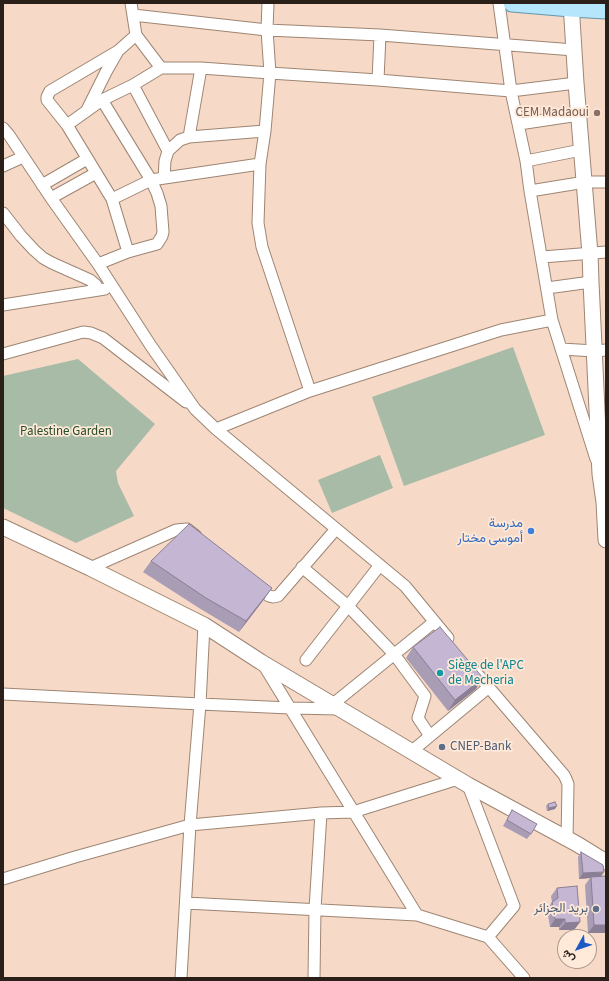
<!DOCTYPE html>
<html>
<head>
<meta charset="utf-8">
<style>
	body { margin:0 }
	#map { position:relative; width:609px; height:981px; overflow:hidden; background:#f6dac7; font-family:"Source Sans 3",Vazirmatn,sans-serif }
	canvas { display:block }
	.frame { position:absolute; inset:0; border:4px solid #2a2019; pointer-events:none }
	.north { position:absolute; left:557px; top:929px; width:40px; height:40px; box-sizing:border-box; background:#ffe9d9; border:1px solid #aa998c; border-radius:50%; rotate:230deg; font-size:11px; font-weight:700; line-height:16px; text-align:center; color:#2a2019 }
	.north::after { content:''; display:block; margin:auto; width:14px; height:18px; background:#1d5ac6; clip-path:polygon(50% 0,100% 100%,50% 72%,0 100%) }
</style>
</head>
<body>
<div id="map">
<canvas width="609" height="981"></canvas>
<div class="frame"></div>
<div class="north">ش</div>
</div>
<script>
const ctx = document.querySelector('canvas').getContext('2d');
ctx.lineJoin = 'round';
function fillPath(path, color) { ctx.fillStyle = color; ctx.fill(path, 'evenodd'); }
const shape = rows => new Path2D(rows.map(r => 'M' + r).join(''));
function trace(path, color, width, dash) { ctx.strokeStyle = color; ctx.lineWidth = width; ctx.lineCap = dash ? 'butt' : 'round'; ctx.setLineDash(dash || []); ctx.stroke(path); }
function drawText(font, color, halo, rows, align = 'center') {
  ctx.font = font + ' "Source Sans 3",Vazirmatn,sans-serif'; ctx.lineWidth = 3.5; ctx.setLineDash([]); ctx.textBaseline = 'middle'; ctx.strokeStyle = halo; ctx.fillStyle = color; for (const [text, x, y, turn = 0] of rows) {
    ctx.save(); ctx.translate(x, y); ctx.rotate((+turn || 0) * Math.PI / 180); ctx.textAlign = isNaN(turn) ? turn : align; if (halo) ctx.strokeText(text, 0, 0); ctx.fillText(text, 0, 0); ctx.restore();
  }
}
fillPath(shape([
	[513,347,545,435,404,486,372,397],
	[78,359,155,424,116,471,118,483,134,516,76,543,3,508,3,376],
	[380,455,393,488,332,513,318,480]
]), '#a8bba7');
const street = shape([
	[131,3,136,35,161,68],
	[268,3,267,30,270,73,265,131,260,164,258,223,262,247,310,391],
	[499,3,511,91,526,161,530,191,552,320,596,459],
	[133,15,267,30,380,35,574,50],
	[118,51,50,91,47,97,47,100,67,125,112,199,128,252],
	[378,80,380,35],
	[133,85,168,151],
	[87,110,106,72,118,51,136,35],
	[519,124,579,115],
	[67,125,102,100,133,85,161,68,201,68,270,73,378,80,511,91,576,83],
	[3,128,9,135,51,198,98,264,151,346,195,409,216,429,405,586,448,638],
	[189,137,201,68],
	[526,161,581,150],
	[3,166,23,157],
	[164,178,165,161,168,151,180,140,189,137,265,131],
	[42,185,87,159],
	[530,191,585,182,606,182],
	[51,198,96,173],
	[112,199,151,180,260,164],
	[3,213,21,236,34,250,43,258,52,263,90,280,96,285,98,290],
	[542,257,606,252],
	[98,264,128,252,157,244,162,236,163,232,161,206,157,193,151,180,102,100],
	[547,288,591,282],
	[3,305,105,289],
	[561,349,595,351,606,350],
	[3,354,83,332,91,333,103,338,186,402],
	[216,429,310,391,501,330,552,320],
	[302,567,348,606,394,654,425,696,418,718,430,736],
	[90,568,176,530,187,529,196,536],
	[255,586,269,596,273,597,278,596,336,529],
	[306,660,380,565],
	[263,664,417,915,488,937,524,978],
	[473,669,564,775,566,779,568,784,567,840],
	[3,694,200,704,290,708,340,709],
	[333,704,434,622],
	[412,751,489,687],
	[468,785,514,906,488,937],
	[3,879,75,857,190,825,321,813,353,812,458,779],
	[186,903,417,915],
	[181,978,190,825,200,704,204,625],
	[314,978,315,909,321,813]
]);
const secondary = shape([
	[571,3,576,83,590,254,591,282,600,474,604,502,606,540],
	[3,527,90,568,204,625,261,662,468,785,577,844,606,862]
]);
const primary = shape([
	[512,3,571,8,606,10]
]);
trace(street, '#9e8573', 13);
trace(secondary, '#9e8573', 17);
trace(primary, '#6496ab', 19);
trace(street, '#fff', 11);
trace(secondary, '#fff', 15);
trace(primary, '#b5e6fb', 17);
fillPath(shape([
	[151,561,265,598,239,632,199,608,143,572],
	[413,647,476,689,448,711,406,658],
	[548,804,555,809,547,811,546,806],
	[512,810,531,834,527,839,503,826],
	[581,852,601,876,606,876,606,933,588,933,585,885,590,878,579,879,578,857],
	[557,888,580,922,574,930,559,930,559,927,550,927,547,909,552,902,551,896]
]), '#a99db6');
fillPath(shape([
	[272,588,265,598,239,632,246,621],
	[483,678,476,689,448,711,455,700],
	[557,806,555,809,547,811,549,808],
	[604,872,600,878,591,877,590,878,579,879,583,873],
	[555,919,565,919,559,927,550,927],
	[580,922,574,930,559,930,565,923],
	[594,925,606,925,606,933,588,933]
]), '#8a7f94');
const building = shape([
	[189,524,272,588,246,621,206,598,151,561,189,524],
	[440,627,483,678,455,700,413,647,440,627],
	[555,802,557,806,549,808,548,804,555,802],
	[512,810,537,824,531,834,507,820,512,810],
	[581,852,603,865,604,872,583,873,581,852],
	[606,876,606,925,594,925,591,877,606,876],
	[577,886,580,922,565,923,565,919,555,919,552,902,558,898,557,888,577,886]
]);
fillPath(building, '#c5b6d4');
trace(building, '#8a7f94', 1);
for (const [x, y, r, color] of [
	[597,113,4,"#8d6e63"],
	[531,531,4,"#3f7fe0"],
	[440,673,4,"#0f9aa8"],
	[442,747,4,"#5c6f8a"],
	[596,909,4,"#5c6f8a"]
]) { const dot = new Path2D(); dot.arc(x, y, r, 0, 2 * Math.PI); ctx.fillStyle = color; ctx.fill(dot); trace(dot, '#ffe9d9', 1.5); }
drawText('13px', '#785e54', '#ffe9d9', [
	["CEM Madaoui",589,113]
], 'right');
drawText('13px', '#274e28', '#ffe9d9', [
	["Palestine Garden",66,432]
]);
drawText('13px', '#366cbe', '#ffe9d9', [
	["مدرسة",523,524],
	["أموسى مختار",523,539]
], 'right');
drawText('13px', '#0d838f', '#ffe9d9', [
	["Siège de l'APC",448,666],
	["de Mecheria",448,681]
], 'left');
drawText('13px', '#4e5e75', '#ffe9d9', [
	["CNEP-Bank",450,747],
	["بريد الجزائر",588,909,"right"]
], 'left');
</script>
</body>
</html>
